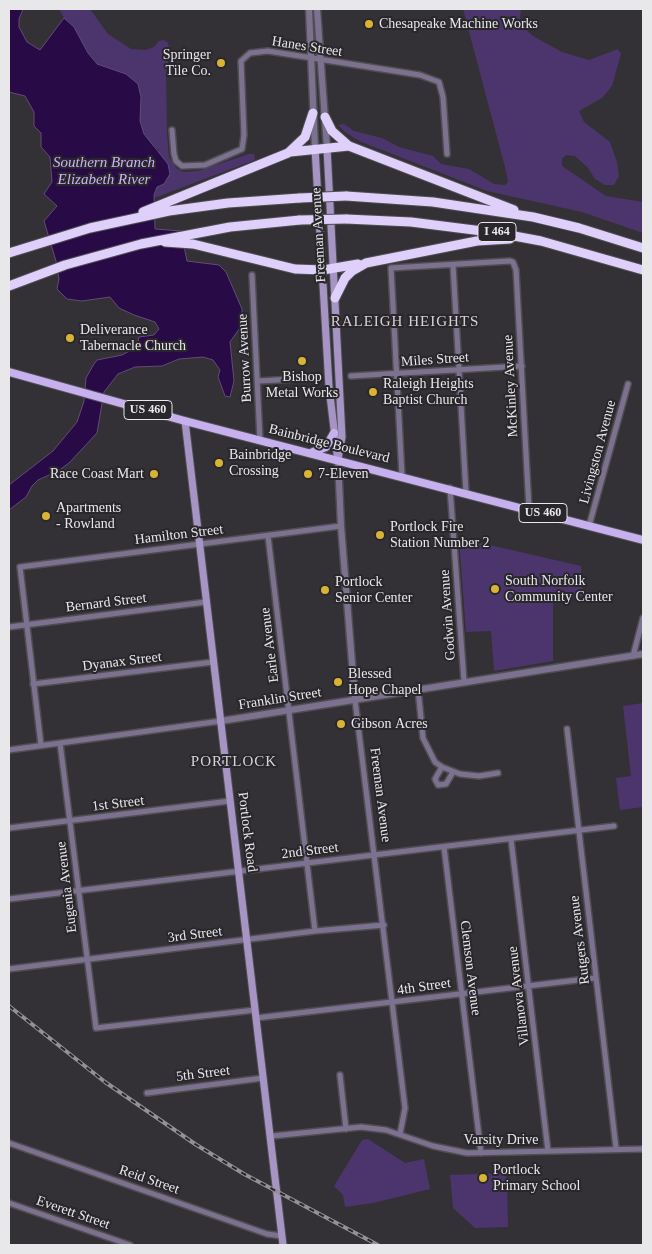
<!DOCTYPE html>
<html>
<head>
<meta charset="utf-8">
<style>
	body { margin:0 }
	#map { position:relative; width:652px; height:1254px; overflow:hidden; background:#333135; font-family:Georgia,serif }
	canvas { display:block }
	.frame { position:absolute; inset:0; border:10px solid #e8e7ea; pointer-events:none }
</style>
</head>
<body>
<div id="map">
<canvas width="652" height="1254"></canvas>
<div class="frame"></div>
</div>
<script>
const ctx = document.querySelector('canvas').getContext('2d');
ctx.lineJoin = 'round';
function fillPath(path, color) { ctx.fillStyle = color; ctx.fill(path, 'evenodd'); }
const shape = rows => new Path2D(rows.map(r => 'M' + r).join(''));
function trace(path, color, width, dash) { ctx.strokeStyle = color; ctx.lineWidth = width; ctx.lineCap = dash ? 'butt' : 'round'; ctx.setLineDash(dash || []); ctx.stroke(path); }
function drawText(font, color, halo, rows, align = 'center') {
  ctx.font = font + ' Georgia,serif'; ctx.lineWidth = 4; ctx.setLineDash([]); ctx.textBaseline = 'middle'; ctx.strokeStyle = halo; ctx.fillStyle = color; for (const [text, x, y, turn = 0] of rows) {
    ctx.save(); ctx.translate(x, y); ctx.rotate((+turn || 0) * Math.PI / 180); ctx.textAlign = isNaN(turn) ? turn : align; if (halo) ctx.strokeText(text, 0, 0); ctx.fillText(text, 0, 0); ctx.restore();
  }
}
fillPath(shape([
	[59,9,90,9,108,34,131,49,146,50,154,47,159,41,164,40,168,43,170,53,166,71,167,134,169,157,177,169,184,172,198,171,249,154,254,154,255,160,154,198,157,187,159,150,150,143,144,134,126,74,98,64,88,53,74,27,64,18],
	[463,9,521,9,520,17,524,28,533,36,562,52,589,60,618,49,621,54,612,86,602,98,579,111,584,122,610,142,617,162,619,176,614,185,605,185,595,179,588,168,575,156,566,155,562,159,562,166,606,196,643,202,643,233,582,212,487,191,359,141,345,132,338,125,344,124,354,131,382,138,399,147,433,156,441,164,469,169,494,184,505,185,508,182,506,171],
	[459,538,581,566,583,596,553,598,553,661,494,671,491,631,466,632],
	[643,703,643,807,620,810,616,778,631,776,623,706],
	[368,1139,405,1163,424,1159,430,1189,373,1203,345,1207,343,1195,334,1186,362,1140],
	[502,1173,507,1178,508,1227,475,1228,453,1208,450,1175]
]), '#4c356c');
const water = shape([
	[9,9,23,9,19,19,19,27,27,42,40,50,64,18,74,27,88,53,97,64,126,74,138,84,141,97,140,121,144,134,168,164,170,174,164,184,157,187,154,195,155,229,181,231,187,261,219,265,226,272,242,309,242,325,230,342,234,381,230,397,225,396,218,377,220,370,213,360,203,357,179,359,162,366,135,367,118,374,104,392,97,433,69,463,58,471,38,480,32,486,26,497,9,510,9,485,53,451,77,422,84,401,86,378,94,364,97,360,122,355,137,347,139,337,154,335,159,329,155,322,134,315,119,308,110,297,82,301,67,299,57,289,59,279,56,261,44,221,57,206,44,194,52,182,50,157,41,147,41,133,34,126,34,112,25,96,9,92,9,9]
]);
fillPath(water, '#280a46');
trace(water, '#624c77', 1);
const minor = shape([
	[172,130,174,154,176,161,182,166,205,165,242,149,244,135,241,61,250,53,268,51,420,75,439,82,443,97,447,154],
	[453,265,466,493],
	[252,275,260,440],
	[351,376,522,366],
	[258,381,314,378],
	[402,476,391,268,510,261,513,262,516,270,529,509],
	[450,488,464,681],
	[589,526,628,384],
	[268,536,315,931],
	[9,627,206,602],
	[633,656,643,618],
	[33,684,213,662],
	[418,689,423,738,435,762,442,767,460,774,479,776,498,773],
	[355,700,405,1108,400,1134],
	[567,729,616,1148],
	[60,743,96,1028,255,1010],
	[41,745,20,567,341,526],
	[9,750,221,721],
	[442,767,435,779,438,785,446,784,453,772],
	[9,828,230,801],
	[511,839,548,1151],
	[444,847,481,1153],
	[9,899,614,826],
	[9,969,315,931,384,925],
	[256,1018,595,978],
	[340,1075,346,1129],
	[147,1093,263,1078],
	[272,1136,361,1127,386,1130,433,1146,467,1153,643,1149],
	[9,1143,267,1234,282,1236],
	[9,1203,130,1245]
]);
const tertiary = shape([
	[309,9,315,148],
	[317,9,327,148],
	[338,459,341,526,355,700],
	[221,721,643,654]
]);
const secondary = shape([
	[315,148,329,387,337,454],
	[327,148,342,437,338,459],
	[185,421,283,1245]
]);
const primary = shape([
	[9,372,185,421,643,540],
	[313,452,326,447,334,433]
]);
const motorway = shape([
	[325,117,332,131,349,146,514,210],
	[290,152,349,146],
	[346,196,433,202,533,217,579,228,643,248],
	[143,212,288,153,305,137,313,113],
	[346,219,411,222,498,233,541,241,643,270],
	[165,242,193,244,295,269,323,270,358,264],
	[9,253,90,228,169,211,228,203,300,198],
	[9,286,65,265,141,244,230,227,300,220],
	[335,298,345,278,352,271,366,263,477,241,510,239]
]);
trace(minor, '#504e52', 8);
trace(tertiary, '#504e52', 9);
trace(secondary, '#504e52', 9);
trace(primary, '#504e52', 10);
trace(motorway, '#504e52', 11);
trace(minor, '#7c728f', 5);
trace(tertiary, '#7c728f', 6);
trace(secondary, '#a695c4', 7);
trace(primary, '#c6b0ed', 8);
trace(motorway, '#dfcffb', 9);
const rail = shape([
	[9,1006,105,1082,195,1144,244,1174,378,1245]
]);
trace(rail, '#939195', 4);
trace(rail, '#29272b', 2, [5.5]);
const motorwayBridge = shape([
	[300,198,346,196],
	[300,220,346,219]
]);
trace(motorwayBridge, '#504e52', 11, []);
trace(motorwayBridge, '#dfcffb', 9);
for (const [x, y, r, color] of [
	[369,24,5,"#d9b334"],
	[221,63,5,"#d9b334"],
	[70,338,5,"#d9b334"],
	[302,361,5,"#d9b334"],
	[373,392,5,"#d9b334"],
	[219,463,5,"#d9b334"],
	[154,474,5,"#d9b334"],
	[308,474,5,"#d9b334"],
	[46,516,5,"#d9b334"],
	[380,535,5,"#d9b334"],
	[495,589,5,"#d9b334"],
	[325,590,5,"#d9b334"],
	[338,682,5,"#d9b334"],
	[341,724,5,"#d9b334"],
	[483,1178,5,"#d9b334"]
]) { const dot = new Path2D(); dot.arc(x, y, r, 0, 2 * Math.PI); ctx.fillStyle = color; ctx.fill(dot); trace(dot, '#29272b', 2); }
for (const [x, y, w] of [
	[497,232,38],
	[148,410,48],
	[543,513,48]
]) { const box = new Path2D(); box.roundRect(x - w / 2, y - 9.5, w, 19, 4); ctx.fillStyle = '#29272b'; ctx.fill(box); trace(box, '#e8e7ea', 1); }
drawText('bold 12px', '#e8e7ea', null, [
	["I 464",497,232],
	["US 460",148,410],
	["US 460",543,513]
]);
drawText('14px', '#e8e7ea', '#29272b', [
	["Chesapeake Machine Works",379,24],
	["Springer",211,55,"right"],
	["Tile Co.",211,71,"right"],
	["Deliverance",80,330],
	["Tabernacle Church",80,346],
	["Bishop",302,377,"center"],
	["Metal Works",302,393,"center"],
	["Raleigh Heights",383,384],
	["Baptist Church",383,400],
	["Bainbridge",229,455],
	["Crossing",229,471],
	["Race Coast Mart",144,474,"right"],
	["7-Eleven",318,474],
	["Apartments",56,508],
	["- Rowland",56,524],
	["Portlock Fire",390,527],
	["Station Number 2",390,543],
	["South Norfolk",505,581],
	["Community Center",505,597],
	["Portlock",335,582],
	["Senior Center",335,598],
	["Blessed",348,674],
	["Hope Chapel",348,690],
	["Gibson Acres",351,724],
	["Portlock",493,1170],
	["Primary School",493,1186]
], 'left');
drawText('14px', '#e8e7ea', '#29272b', [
	["Hanes Street",307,47,9],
	["Freeman Avenue",319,235,-93],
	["Burrow Avenue",245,358,-93],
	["Miles Street",435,360,-4],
	["McKinley Avenue",511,386,-93],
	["Bainbridge Boulevard",329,444,14],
	["Livingston Avenue",598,452,-75],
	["Hamilton Street",179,535,-7],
	["Bernard Street",106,603,-7],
	["Godwin Avenue",448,615,-94],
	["Earle Avenue",270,645,-97],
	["Dyanax Street",122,662,-7],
	["Franklin Street",280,699,-9],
	["Freeman Avenue",380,795,83],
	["1st Street",118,804,-7],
	["Portlock Road",247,832,83],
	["2nd Street",310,851,-7],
	["Eugenia Avenue",67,887,-97],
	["3rd Street",195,935,-7],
	["Rutgers Avenue",580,940,-97],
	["Clemson Avenue",470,968,83],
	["4th Street",424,987,-8],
	["Villanova Avenue",519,996,-97],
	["5th Street",203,1074,-7],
	["Varsity Drive",501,1140],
	["Reid Street",149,1180,19],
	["Everett Street",73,1213,19]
]);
drawText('italic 15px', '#cdb1fb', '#29272b', [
	["Southern Branch",104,163],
	["Elizabeth River",104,180]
]);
ctx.letterSpacing = '1px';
drawText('15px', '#d5d3d8', '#29272b', [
	["RALEIGH HEIGHTS",405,322],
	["PORTLOCK",234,762]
]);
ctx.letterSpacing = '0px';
</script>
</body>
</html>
